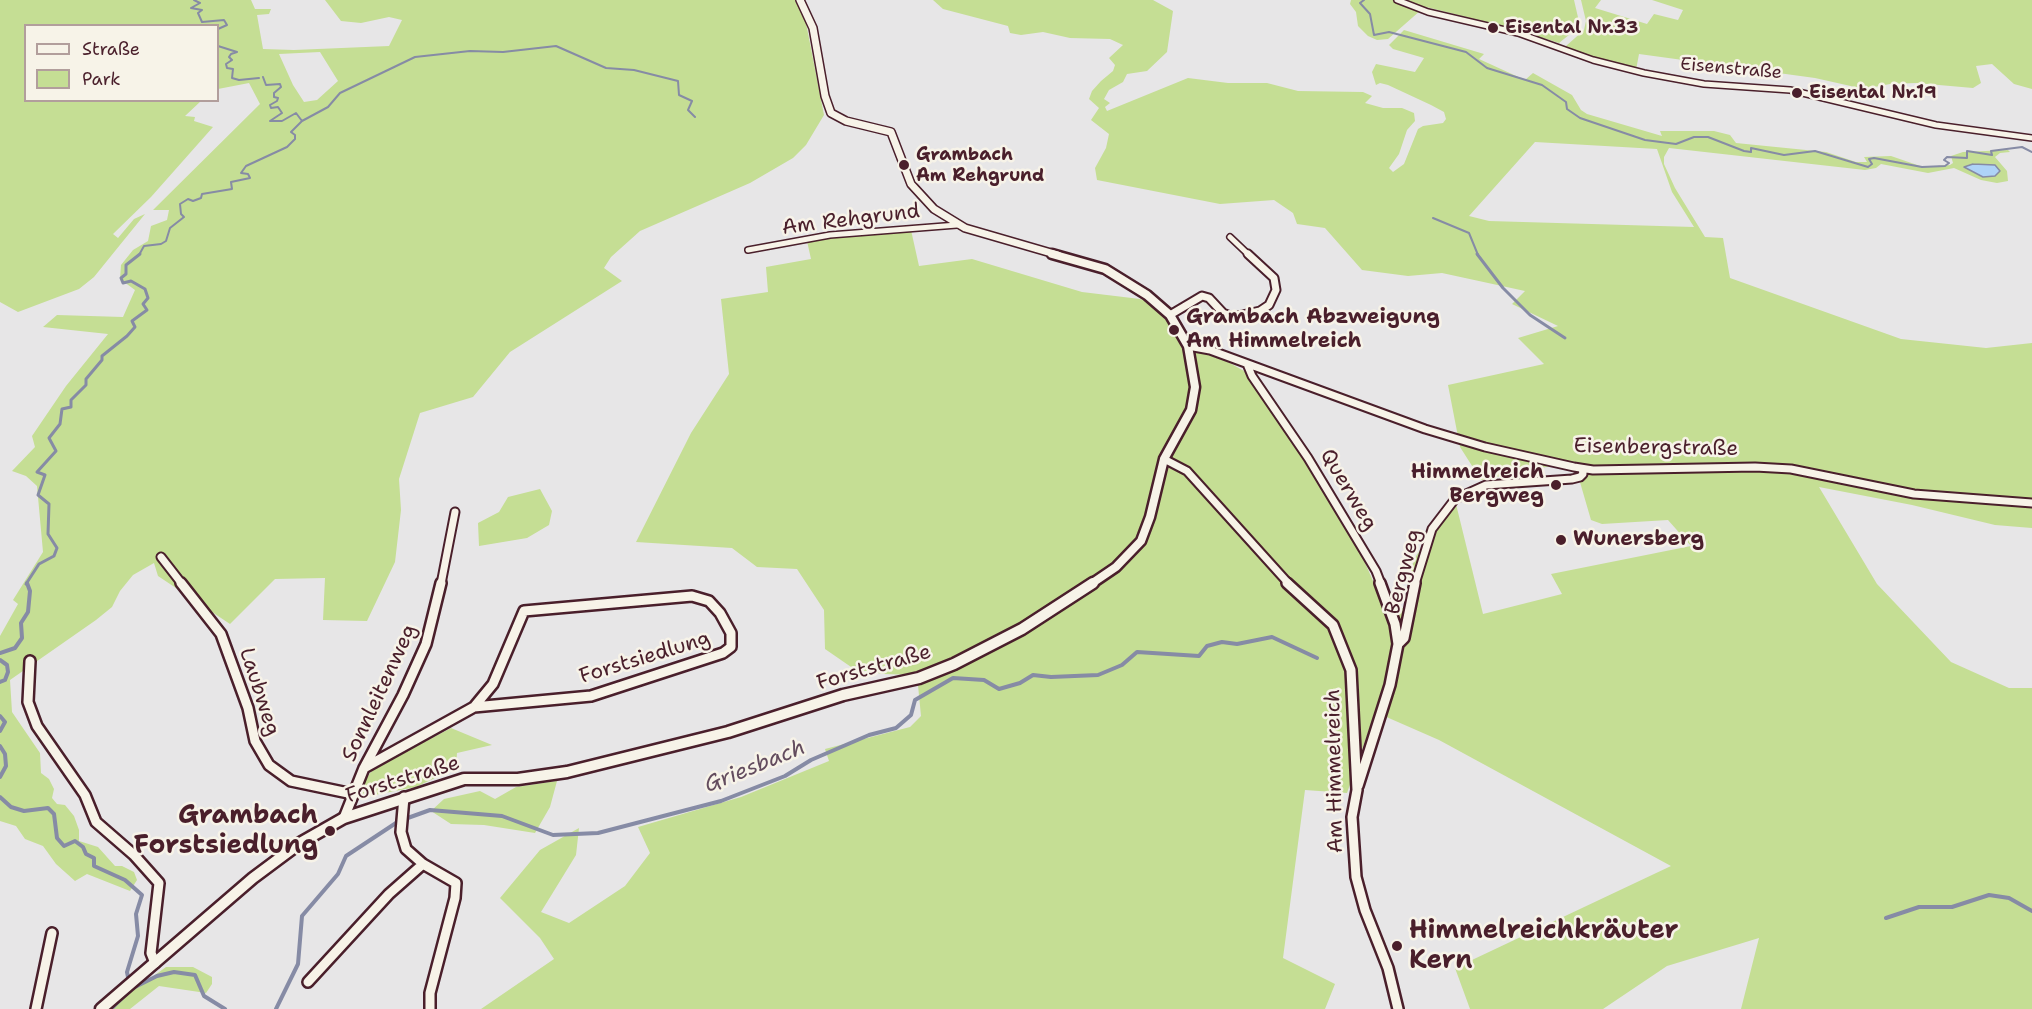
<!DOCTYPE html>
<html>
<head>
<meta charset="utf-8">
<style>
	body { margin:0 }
	#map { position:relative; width:2032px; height:1009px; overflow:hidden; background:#e7e6e7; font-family:"Shantell Sans",sans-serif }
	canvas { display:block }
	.legend { position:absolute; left:24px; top:24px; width:195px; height:78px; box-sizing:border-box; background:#f7f3e8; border:2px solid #b29e9c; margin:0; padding:8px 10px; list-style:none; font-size:18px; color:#4a1f2b }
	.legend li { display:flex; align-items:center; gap:12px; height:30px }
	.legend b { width:30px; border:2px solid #b29e9c }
</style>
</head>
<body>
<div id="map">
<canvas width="2032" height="1009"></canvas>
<ul class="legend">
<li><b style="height:8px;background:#f7f3e8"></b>Straße</li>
<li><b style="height:16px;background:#c5de94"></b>Park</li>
</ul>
</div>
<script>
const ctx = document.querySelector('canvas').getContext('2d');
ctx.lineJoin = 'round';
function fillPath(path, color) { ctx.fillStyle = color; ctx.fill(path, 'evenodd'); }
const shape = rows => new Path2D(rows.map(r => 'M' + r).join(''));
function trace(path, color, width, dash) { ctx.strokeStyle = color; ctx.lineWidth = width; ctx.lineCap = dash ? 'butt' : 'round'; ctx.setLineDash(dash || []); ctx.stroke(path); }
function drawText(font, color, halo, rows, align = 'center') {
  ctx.font = font + ' "Shantell Sans",sans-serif'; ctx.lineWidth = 5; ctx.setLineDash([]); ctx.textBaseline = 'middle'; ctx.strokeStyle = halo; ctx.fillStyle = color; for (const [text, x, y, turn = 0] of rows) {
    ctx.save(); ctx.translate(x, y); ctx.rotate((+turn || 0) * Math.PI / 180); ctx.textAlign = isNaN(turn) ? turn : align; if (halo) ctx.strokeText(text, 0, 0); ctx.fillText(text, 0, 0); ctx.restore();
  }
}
fillPath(shape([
	[0,0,251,0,255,9,271,9,269,14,257,15,263,49,294,50,389,46,402,20,389,17,361,23,341,21,325,0,795,0,806,23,824,115,806,145,793,158,750,183,640,231,611,257,604,268,622,281,510,352,473,397,420,413,399,479,401,510,395,562,367,621,323,620,325,578,275,579,230,624,158,576,154,563,133,575,120,591,112,607,96,620,10,680,12,712,40,753,41,773,49,779,54,789,52,798,57,804,65,805,74,816,79,830,79,841,98,847,115,866,122,866,134,872,137,880,130,891,87,874,75,881,56,864,43,846,25,839,16,826,0,821,0,636,18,604,13,600,43,552,37,486,26,476,12,471,35,447,32,436,66,386,108,334,43,327,57,315,123,317,135,290,120,279,121,265,133,250,148,241,151,226,167,220,169,210,153,210,260,104,249,83,218,89,218,26,26,26,26,100,201,101,185,116,195,117,194,121,213,127,151,197,113,234,118,238,134,219,145,214,94,277,79,289,18,312,0,302],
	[320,52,338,81,317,100,304,102,293,85,279,54],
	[933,0,1153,0,1173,11,1167,52,1147,71,1127,74,1123,82,1109,90,1104,99,1110,103,1105,107,1107,111,1188,78,1228,83,1267,83,1298,91,1363,92,1372,96,1365,103,1383,108,1402,108,1414,113,1415,121,1407,130,1399,154,1389,168,1393,172,1404,164,1418,129,1423,126,1443,123,1446,119,1444,112,1431,105,1388,85,1380,83,1376,85,1372,72,1376,64,1415,72,1424,58,1393,49,1389,45,1404,30,1484,54,1479,59,1525,80,1533,73,1572,95,1581,110,1587,114,1662,136,1660,131,1714,131,1730,135,1736,143,1826,152,1856,162,1867,162,1864,157,1891,156,1923,167,1950,165,1953,163,1951,156,1963,152,2008,150,2010,152,2000,153,1995,157,2007,171,2008,181,1997,183,1981,180,1954,168,1928,173,1881,164,1876,168,1865,170,1669,148,1664,157,1664,164,1675,188,1705,237,1723,238,1730,278,1901,339,1986,348,2032,343,2032,528,1995,525,1912,505,1819,487,1877,584,1951,662,2009,688,2032,688,2032,1009,1741,1009,1759,938,1667,966,1603,1009,1470,1009,1455,968,1671,866,1439,740,1375,712,1347,793,1305,790,1283,958,1335,984,1325,1009,481,1009,554,959,540,938,500,898,540,850,579,828,576,855,541,912,569,923,625,886,650,853,638,827,741,797,829,761,825,749,910,727,921,716,917,675,883,674,854,669,825,649,824,610,797,569,757,567,732,548,636,542,691,433,729,374,721,299,768,292,766,267,811,259,807,241,911,230,919,266,972,259,1082,292,1140,299,1154,304,1178,336,1191,347,1228,362,1244,371,1306,462,1356,542,1380,597,1393,606,1406,609,1408,582,1414,559,1455,500,1483,614,1562,594,1551,574,1691,546,1668,520,1602,524,1591,520,1575,465,1566,463,1481,480,1460,447,1448,385,1544,364,1518,338,1558,326,1512,304,1525,291,1442,273,1408,276,1362,270,1325,228,1297,224,1293,213,1274,200,1220,204,1097,180,1095,168,1106,148,1109,134,1091,120,1099,108,1089,99,1092,91,1101,81,1113,71,1115,65,1109,58,1123,45,1110,39,1070,38,1043,32,1021,35,1010,33,1008,26,943,9],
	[1535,142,1657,149,1672,192,1694,227,1489,221,1469,216],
	[1351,0,1394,0,1421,10,1388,39,1377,40,1368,36,1358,26,1356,12,1350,4],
	[1400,0,1574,0,1580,26,1559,43,1510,28,1426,7,1423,9],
	[1581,0,1601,0,1595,8,1647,24,1654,14,1678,20,1683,10,1652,0,2032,0,2032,89,2014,84,1992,64,1976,66,1981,83,1973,88,1916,83,1890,84,1864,89,1815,78,1639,54,1636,70,1568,49,1566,46,1584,30,1586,21],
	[540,489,552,511,549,525,527,538,479,546,478,523,499,512,508,497],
	[451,728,492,745,457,753,456,768,416,787,364,797,359,789,373,769],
	[557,781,550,807,535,833,484,825,451,824,431,811,444,799,480,791,495,799,516,787],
	[166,967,193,967,212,977,212,984,206,993,159,986,130,1009,108,1009]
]), '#c5de94');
const water = shape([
	[1973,164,1995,165,2000,171,1995,176,1983,177,1964,167,1973,164]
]);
fillPath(water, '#aed3f7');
trace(water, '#868ba5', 1.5);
trace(shape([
	[194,0,200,3,191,8,202,10,198,13,202,22,224,20,227,25,218,29],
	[1364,0,1360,3,1370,14,1374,35,1389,32,1466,52,1487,68,1542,85,1566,102,1567,109,1580,118,1645,140,1676,144,1694,137,1708,137,1744,151,1751,152,1751,148,1784,155,1815,151,1868,167,1872,164,1869,159,1874,158,1922,167,1945,166,1949,163,1944,160,1947,157,1967,158,1967,151,1992,155,1991,151,2022,147,2032,152],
	[218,46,237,52,231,54,229,57,232,60,226,64,227,68,233,69,232,78,239,80,259,78],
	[302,121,328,107,340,93,415,57,470,51,503,52,556,46,606,68,634,70,678,81,679,95,692,101,688,110,695,117],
	[1433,218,1469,233,1478,255],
	[139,255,144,246,161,244,166,241,170,228,184,217,181,214,180,204,188,199,193,201,201,198,202,194,232,189,231,182,250,178,248,174,241,173,246,166,287,147,295,139,295,135,291,132,302,121,296,113,282,121,270,121,282,113,278,107,271,108,270,105,277,101,278,98,274,97,274,93,281,87,280,84,266,85,263,77]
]), '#868ba5', 2);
trace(shape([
	[1477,254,1503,288,1530,315,1565,338],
	[26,584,39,564,54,556,57,548,48,534,49,504,38,495,45,475,37,472,56,451,49,438,60,424,62,409,71,407,71,400,86,385,86,379,102,360,102,356,127,336,135,327,132,321,147,310,143,304,148,298,145,289,131,281,123,283,121,278,126,274,126,265,140,254]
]), '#868ba5', 3);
trace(shape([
	[0,653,15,648,22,638,21,623,28,612,30,591,27,583],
	[0,660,7,665,8,672,5,680,0,682],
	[0,716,5,722,0,731],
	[0,746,5,754,6,766,0,777],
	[0,797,11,807,24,811,48,808,54,814,57,838,64,846,75,841,83,847,86,854,94,858,94,866,125,880,142,895,136,914,138,936,127,972,129,982],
	[405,819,430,810,502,816,553,835,598,833,721,801,785,776,811,760,869,735,896,728,911,715,915,700,953,678,984,680,999,689,1020,683,1033,675,1051,677,1098,675,1122,665,1137,652,1199,656,1207,646,1222,642,1237,644,1272,637,1317,658],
	[1886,918,1919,907,1952,907,1989,895,2009,898,2032,911],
	[131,989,157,976,174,972,195,975,204,996,225,1009],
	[111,1009,127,993],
	[276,1009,298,964,302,916,338,874,346,856,399,821]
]), '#868ba5', 4);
const minorFar2 = shape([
	[1397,0,1428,12,1518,33,1593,60,1644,73,1704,84,1790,90,1936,125,2032,138],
	[1230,237,1249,255],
	[748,250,830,235,957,225]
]);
const minorFar1 = shape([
	[1170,315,1202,296,1209,298,1223,313,1233,317,1260,311,1269,305,1276,290,1274,278,1248,254],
	[1188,346,1210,350,1425,429,1485,447,1574,467,1593,470,1755,467,1791,469,1914,494,2032,503],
	[1247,364,1252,376,1308,458,1376,571,1381,584],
	[1164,459,1187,471,1289,584],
	[161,557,182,584],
	[441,584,455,512],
	[1415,584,1432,529,1455,499,1486,485,1572,479,1580,477,1583,474,1582,469]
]);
const minor = shape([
	[181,583,221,634,248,708,255,741,269,765,291,781,353,794],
	[1287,583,1333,625,1351,670,1357,790,1352,817,1356,877,1365,910,1388,968,1398,1009],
	[1380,583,1395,624,1398,644],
	[692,596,709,601,720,613,731,633,731,647,723,653,591,696,474,707,493,684,524,611,692,596],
	[30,661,28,702,37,726,85,795,96,822,134,855,159,883,151,953,155,963],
	[364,768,474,707],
	[1358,786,1390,685,1398,644,1404,638,1415,583],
	[404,797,401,832,406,849,423,864,456,883,455,898,430,993,430,1009],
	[344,818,364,768,403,695,426,644,441,583],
	[308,982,389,894,423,864],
	[36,1009,52,933]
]);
const tertiaryFar2 = shape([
	[800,0,813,28,825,96,831,113,846,121,891,132,911,184,934,209,965,228,1058,255]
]);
const tertiaryFar1 = shape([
	[1052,254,1105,269,1147,295,1170,315,1188,346,1195,387,1191,410,1164,459,1150,517,1141,541,1116,567,1091,584]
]);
const tertiary = shape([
	[101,1009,253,878,300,843,344,818,464,779,518,779,567,772,728,732,843,695,919,678,954,664,1022,629,1093,583]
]);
trace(minorFar2, '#4a1f2b', 8);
trace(minorFar1, '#4a1f2b', 11);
trace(minor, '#4a1f2b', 14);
trace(tertiaryFar2, '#4a1f2b', 10);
trace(tertiaryFar1, '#4a1f2b', 13);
trace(tertiary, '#4a1f2b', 15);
trace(minorFar2, '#f7f3e8', 5);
trace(minorFar1, '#f7f3e8', 7);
trace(minor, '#f7f3e8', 9);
trace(tertiaryFar2, '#f7f3e8', 7);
trace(tertiaryFar1, '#f7f3e8', 8);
trace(tertiary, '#f7f3e8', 10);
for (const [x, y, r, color] of [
	[1493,28,6,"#4a1f2b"],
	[1797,93,6,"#4a1f2b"],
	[904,165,6,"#4a1f2b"],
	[1174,330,6,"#4a1f2b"],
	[1556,485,6,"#4a1f2b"],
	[1561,540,6,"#4a1f2b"],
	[330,831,6,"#4a1f2b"],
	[1397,946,6,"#4a1f2b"]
]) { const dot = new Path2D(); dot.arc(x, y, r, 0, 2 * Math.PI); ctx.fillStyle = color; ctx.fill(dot); trace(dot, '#f7f3e8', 2); }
drawText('bold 18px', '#4a1f2b', '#f7f3e8', [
	["Eisental Nr.33",1505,28],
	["Eisental Nr.19",1809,93],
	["Grambach",916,155],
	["Am Rehgrund",916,176]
], 'left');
drawText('18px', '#4a1f2b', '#f7f3e8', [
	["Eisenstraße",1731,69,5]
]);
drawText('21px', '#4a1f2b', '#f7f3e8', [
	["Am Rehgrund",851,220,-7],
	["Eisenbergstraße",1656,448,1],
	["Querweg",1348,490,59],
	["Bergweg",1404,572,-75],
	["Forstsiedlung",645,658,-17],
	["Forststraße",874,668,-16],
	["Laubweg",259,692,72],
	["Sonnleitenweg",380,693,-65],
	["Am Himmelreich",1335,771,-91],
	["Forststraße",403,780,-17]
]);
drawText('bold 21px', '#4a1f2b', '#f7f3e8', [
	["Grambach Abzweigung",1186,318],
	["Am Himmelreich",1186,342],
	["Himmelreich",1544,473,"right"],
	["Bergweg",1544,497,"right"],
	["Wunersberg",1573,540]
], 'left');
drawText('italic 22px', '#634c5e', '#f7f3e8', [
	["Griesbach",755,767,-22]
]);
drawText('bold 26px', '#4a1f2b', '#f7f3e8', [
	["Grambach",318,816],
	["Forstsiedlung",318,846],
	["Himmelreichkräuter",1409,931,"left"],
	["Kern",1409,961,"left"]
], 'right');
</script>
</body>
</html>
